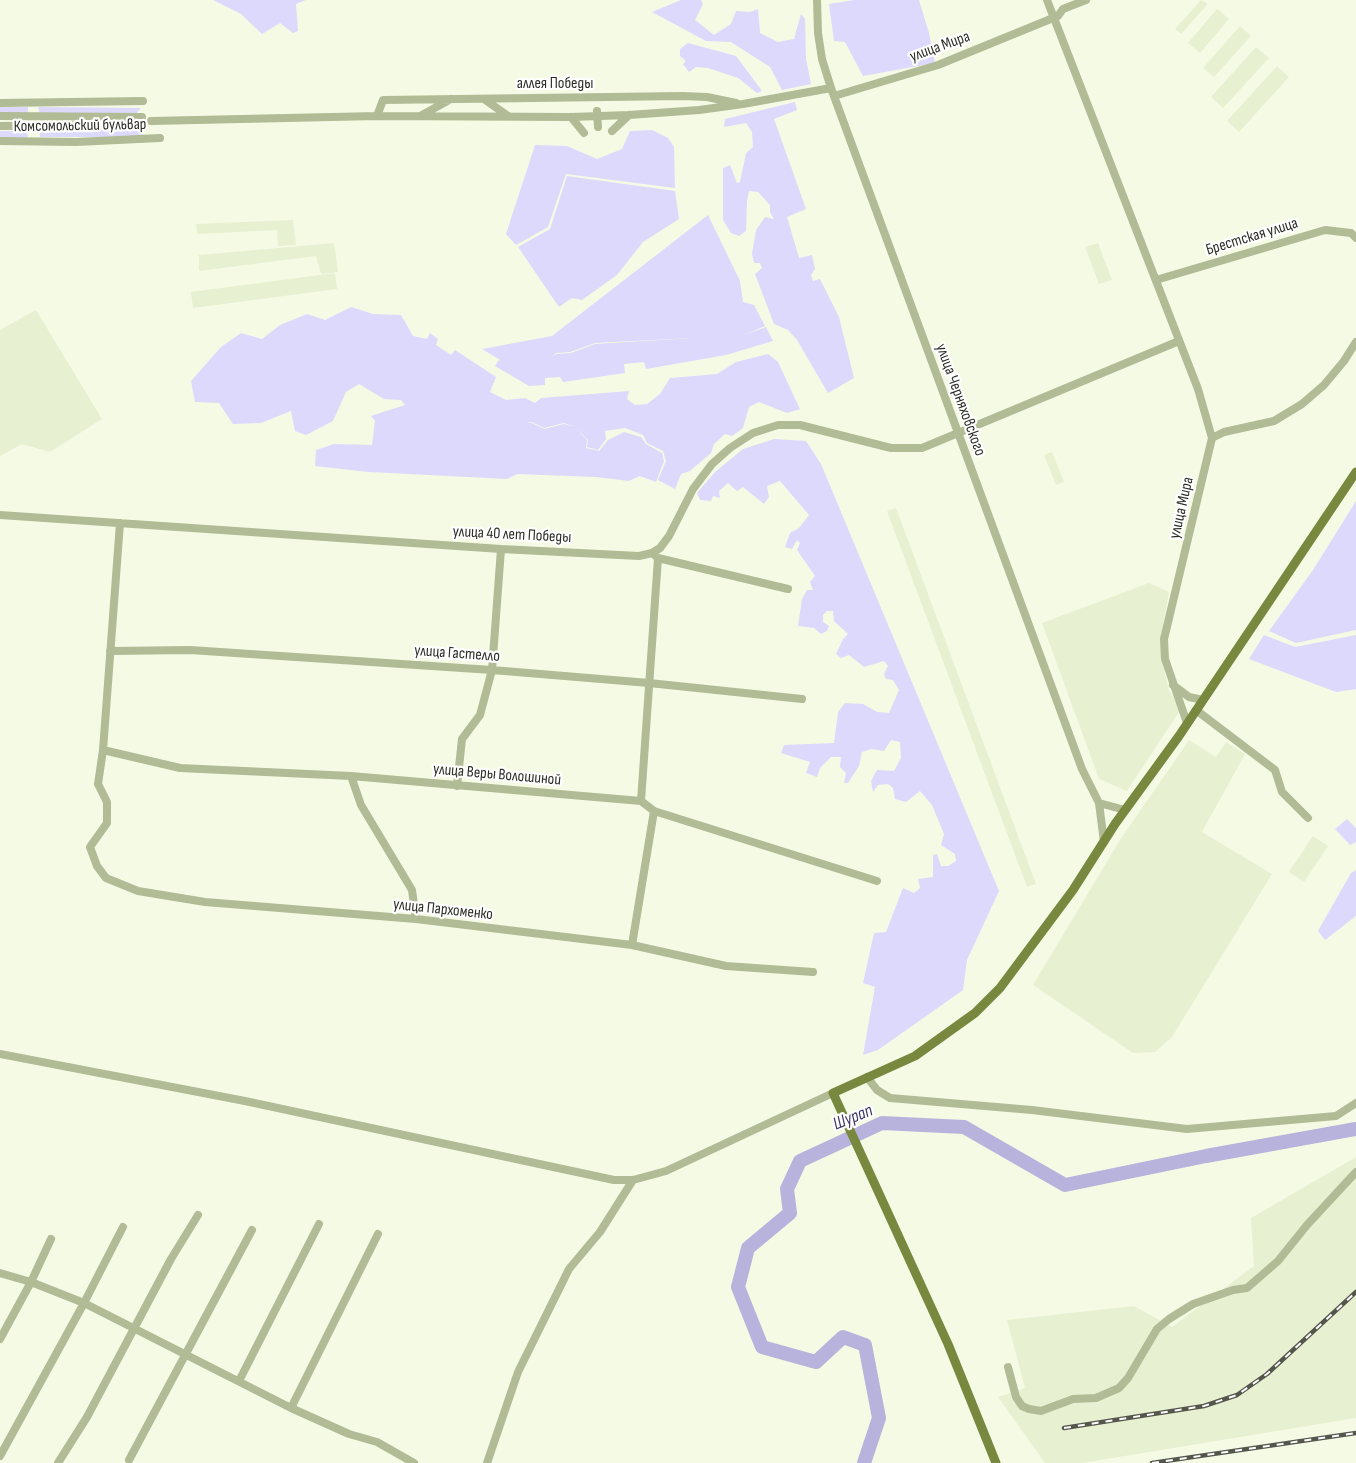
<!DOCTYPE html>
<html>
<head>
<meta charset="utf-8">
<style>
	body { margin:0 }
	canvas { display:block; background:#f4fae4 }
</style>
</head>
<body>
<canvas width="1356" height="1463"></canvas>
<script>
const ctx = document.querySelector('canvas').getContext('2d');
ctx.lineJoin = 'round';
function fillPath(path, color) { ctx.fillStyle = color; ctx.fill(path, 'evenodd'); }
const shape = rows => new Path2D(rows.map(r => 'M' + r).join(''));
function trace(path, color, width, dash) { ctx.strokeStyle = color; ctx.lineWidth = width; ctx.lineCap = dash ? 'butt' : 'round'; ctx.setLineDash(dash || []); ctx.stroke(path); }
function drawText(font, color, halo, rows, align = 'center') {
  ctx.font = font + ' "Sofia Sans Condensed",sans-serif'; ctx.lineWidth = 4.5; ctx.setLineDash([]); ctx.textBaseline = 'middle'; ctx.strokeStyle = halo; ctx.fillStyle = color; for (const [text, x, y, turn = 0] of rows) {
    ctx.save(); ctx.translate(x, y); ctx.rotate((+turn || 0) * Math.PI / 180); ctx.textAlign = isNaN(turn) ? turn : align; if (halo) ctx.strokeText(text, 0, 0); ctx.fillText(text, 0, 0); ctx.restore();
  }
}
fillPath(shape([
	[1201,0,1208,4,1181,34,1175,29],
	[1217,9,1229,19,1200,53,1188,43],
	[1240,26,1251,36,1214,77,1203,68],
	[1256,47,1269,58,1223,108,1211,97],
	[1277,66,1289,77,1239,132,1227,121],
	[293,220,296,245,278,246,277,230,197,234,196,224],
	[334,243,338,272,321,274,316,256,199,271,199,255],
	[1098,243,1112,280,1099,284,1085,247],
	[335,273,337,289,193,308,191,292],
	[36,310,102,419,50,452,22,444,0,456,0,330],
	[1052,452,1064,482,1056,485,1044,455],
	[896,508,1036,884,1027,887,887,511],
	[1149,583,1169,592,1161,637,1161,659,1169,690,1181,709,1127,791,1099,779,1042,623],
	[1189,740,1216,757,1226,742,1245,754,1202,832,1272,874,1172,1037,1155,1052,1133,1053,1033,985,1120,840],
	[1313,836,1328,846,1304,882,1289,872],
	[1356,1157,1356,1418,1082,1463,1045,1463,998,1397,1025,1388,1007,1320,1134,1306,1172,1327,1254,1266,1251,1218]
]), '#e8f0d2');
fillPath(shape([
	[213,0,306,0,296,4,298,31,293,33,280,23,262,34,241,14],
	[681,0,701,0,703,4,695,20,714,35,731,24,736,11,750,12,758,9,760,33,778,42,794,39,801,14,805,19,806,59,811,84,782,90,770,67,731,42,706,41,652,12],
	[854,0,919,0,929,33,935,63,863,76,845,42,834,41,829,4],
	[688,43,736,56,762,91,757,93,738,78,708,68,696,67,689,72,683,64,686,61,680,56,680,49],
	[795,102,797,110,774,119,806,209,787,217,799,258,812,255,815,269,811,275,813,281,820,279,839,317,854,378,828,393,797,340,788,330,774,324,755,274,762,268,760,263,754,263,752,254,756,230,765,217,774,219,770,212,770,205,758,192,749,191,747,201,746,231,739,236,731,233,723,220,723,168,730,165,737,183,740,182,746,153,753,147,752,132,746,123,724,127,725,119],
	[0,107,28,107,28,114,0,114],
	[38,107,141,108,136,114,40,114],
	[39,128,141,130,144,137,40,137],
	[652,130,668,138,674,147,675,188,566,174,548,227,516,245,506,234,535,145,567,146,597,159,622,149,630,131],
	[0,131,27,131,28,140,0,139],
	[567,176,675,191,679,219,643,242,617,275,582,300,572,298,559,307,518,247,550,229],
	[708,215,740,281,743,302,754,305,765,326,744,335,766,327,773,341,726,355,646,369,644,362,624,364,625,373,563,382,560,377,545,378,545,385,529,386,495,366,499,360,502,361,482,349,552,336],
	[692,338,595,344,571,353,556,354,550,358,556,353,570,352,595,343],
	[351,307,373,314,401,315,413,336,427,339,430,333,438,339,436,345,451,355,455,350,496,377,490,392,506,400,525,398,535,403,541,398,629,391,627,399,635,405,647,404,660,394,670,378,717,374,736,362,768,354,778,362,800,409,787,413,759,402,749,407,743,428,732,436,725,434,714,444,711,453,690,471,681,474,675,489,658,480,666,461,663,451,647,443,643,435,625,428,605,431,606,439,598,450,587,447,588,440,575,427,564,423,544,428,532,422,526,422,532,423,544,429,564,424,575,427,587,440,586,448,599,451,608,440,624,432,641,437,646,444,662,453,664,461,656,482,640,476,629,481,596,477,517,474,507,479,369,472,315,466,316,450,334,444,372,445,375,421,371,416,405,405,401,400,384,399,359,384,346,392,333,421,306,435,295,431,291,411,261,423,233,424,219,403,195,402,191,381,221,347,241,333,262,339,280,325,307,314,325,320],
	[774,439,806,441,821,464,999,891,967,960,963,990,878,1050,863,1055,875,987,863,983,874,933,886,932,903,888,914,893,920,888,918,879,933,877,933,855,937,854,941,866,948,866,956,861,955,854,941,845,944,834,932,805,920,791,906,802,895,799,893,788,888,784,878,785,873,792,871,781,877,770,894,771,901,758,900,742,891,740,884,751,871,749,862,752,859,766,848,783,844,783,846,773,840,767,841,757,831,757,820,768,817,777,806,773,810,762,781,753,784,745,834,743,838,712,845,703,863,704,877,712,889,713,899,690,893,680,886,679,884,674,888,666,884,661,864,667,849,655,841,658,836,654,843,639,848,634,834,621,833,611,827,611,823,615,823,622,829,626,827,631,821,634,814,628,798,626,802,599,807,590,813,590,810,582,815,576,797,550,800,543,797,540,792,549,785,547,790,533,799,528,809,515,780,481,767,486,769,497,764,504,743,487,737,491,728,483,719,491,720,498,713,496,711,501,700,500,697,493,715,472,743,449],
	[1356,501,1356,630,1296,643,1269,631,1313,570],
	[1264,635,1295,647,1356,635,1356,689,1336,692,1249,659],
	[1347,819,1356,828,1356,842,1350,845,1335,829],
	[1356,870,1356,916,1325,940,1318,931,1351,873]
]), '#ddd9fc');
trace(shape([
	[864,1463,879,1418,865,1345,843,1337,816,1362,762,1347,738,1287,748,1248,790,1213,787,1189,800,1161,882,1123,964,1127,1065,1185,1206,1156,1356,1129]
]), '#b7b3dc', 14);
trace(shape([
	[817,0,818,33,822,59,831,88,1082,769,1099,803,1125,810],
	[1047,0,1198,389,1212,438,1164,639,1165,659,1187,723],
	[834,96,938,65,1058,16,1063,9,1086,0],
	[484,99,508,116],
	[0,103,143,101],
	[597,111,598,127],
	[422,115,451,99],
	[0,116,142,117],
	[377,116,383,100,683,96,707,97,736,103],
	[571,117,584,133],
	[151,121,377,116,571,117,629,115,699,110,743,104,831,88],
	[0,126,142,125],
	[612,131,629,115],
	[0,141,76,142,160,138],
	[1156,280,1325,230,1351,233,1356,238],
	[1212,438,1224,432,1274,421,1302,404,1324,385,1344,361,1356,342],
	[0,515,501,549,639,556,652,553,660,548,669,536,693,489,712,464,730,448,753,433,778,425,800,425,891,448,922,448,1179,341],
	[120,523,103,750,98,784,107,802,107,823,90,847,97,866,106,878,138,891,205,902,416,919,632,945,726,966,813,972],
	[658,558,788,589],
	[110,651,190,650,492,670,649,683,802,699],
	[1173,685,1189,697,1203,700],
	[1196,710,1275,770,1282,792,1308,818],
	[103,750,180,768,351,776,641,801,654,811,877,881],
	[351,776,361,805,412,890,416,919],
	[457,786,462,739,480,715,492,670,501,549],
	[641,801,658,558,652,553],
	[1099,803,1104,842],
	[632,945,654,811],
	[0,1054,245,1101,614,1180,633,1180,666,1171,833,1093],
	[867,1077,877,1090,890,1098,1032,1110,1187,1129,1336,1116,1356,1103],
	[0,1273,31,1282,84,1303,291,1408,349,1434,377,1442,414,1463],
	[0,1339,31,1282,51,1239],
	[1008,1367,1016,1397,1022,1406,1029,1409,1041,1411,1073,1399,1096,1398,1119,1388,1128,1378,1157,1329,1169,1319,1193,1304,1233,1290,1247,1288,1278,1261,1307,1225,1356,1172],
	[239,1381,319,1224],
	[291,1408,378,1234],
	[0,1456,84,1303,123,1227],
	[129,1460,252,1230],
	[58,1463,87,1417,171,1259,198,1215],
	[487,1463,518,1372,569,1269,600,1232,633,1180]
]), '#b1bb95', 8);
trace(shape([
	[996,1463,948,1344,833,1093,915,1056,975,1013,1000,988,1073,890,1115,824,1179,736,1356,472]
]), '#78883e', 9);
const rail = shape([
	[1064,1428,1204,1406,1237,1395,1267,1374,1356,1292],
	[1152,1463,1356,1433]
]);
trace(rail, '#54564c', 4.5);
trace(rail, '#fff', 2, [7]);
drawText('16px', '#2c2e26', '#fff', [
	["улица Мира",940,47,-20],
	["аллея Победы",555,84],
	["Комсомольский бульвар",80,126,-1],
	["Брестская улица",1252,237,-17],
	["улица Черняховского",960,400,70],
	["улица Мира",1182,508,-77],
	["улица 40 лет Победы",512,535,3],
	["улица Гастелло",457,654,4],
	["улица Веры Волошиной",497,775,5],
	["улица Пархоменко",443,910,6]
]);
drawText('italic 18px', '#3e3468', '#fff', [
	["Шурап",853,1118,-22]
]);
</script>
</body>
</html>
